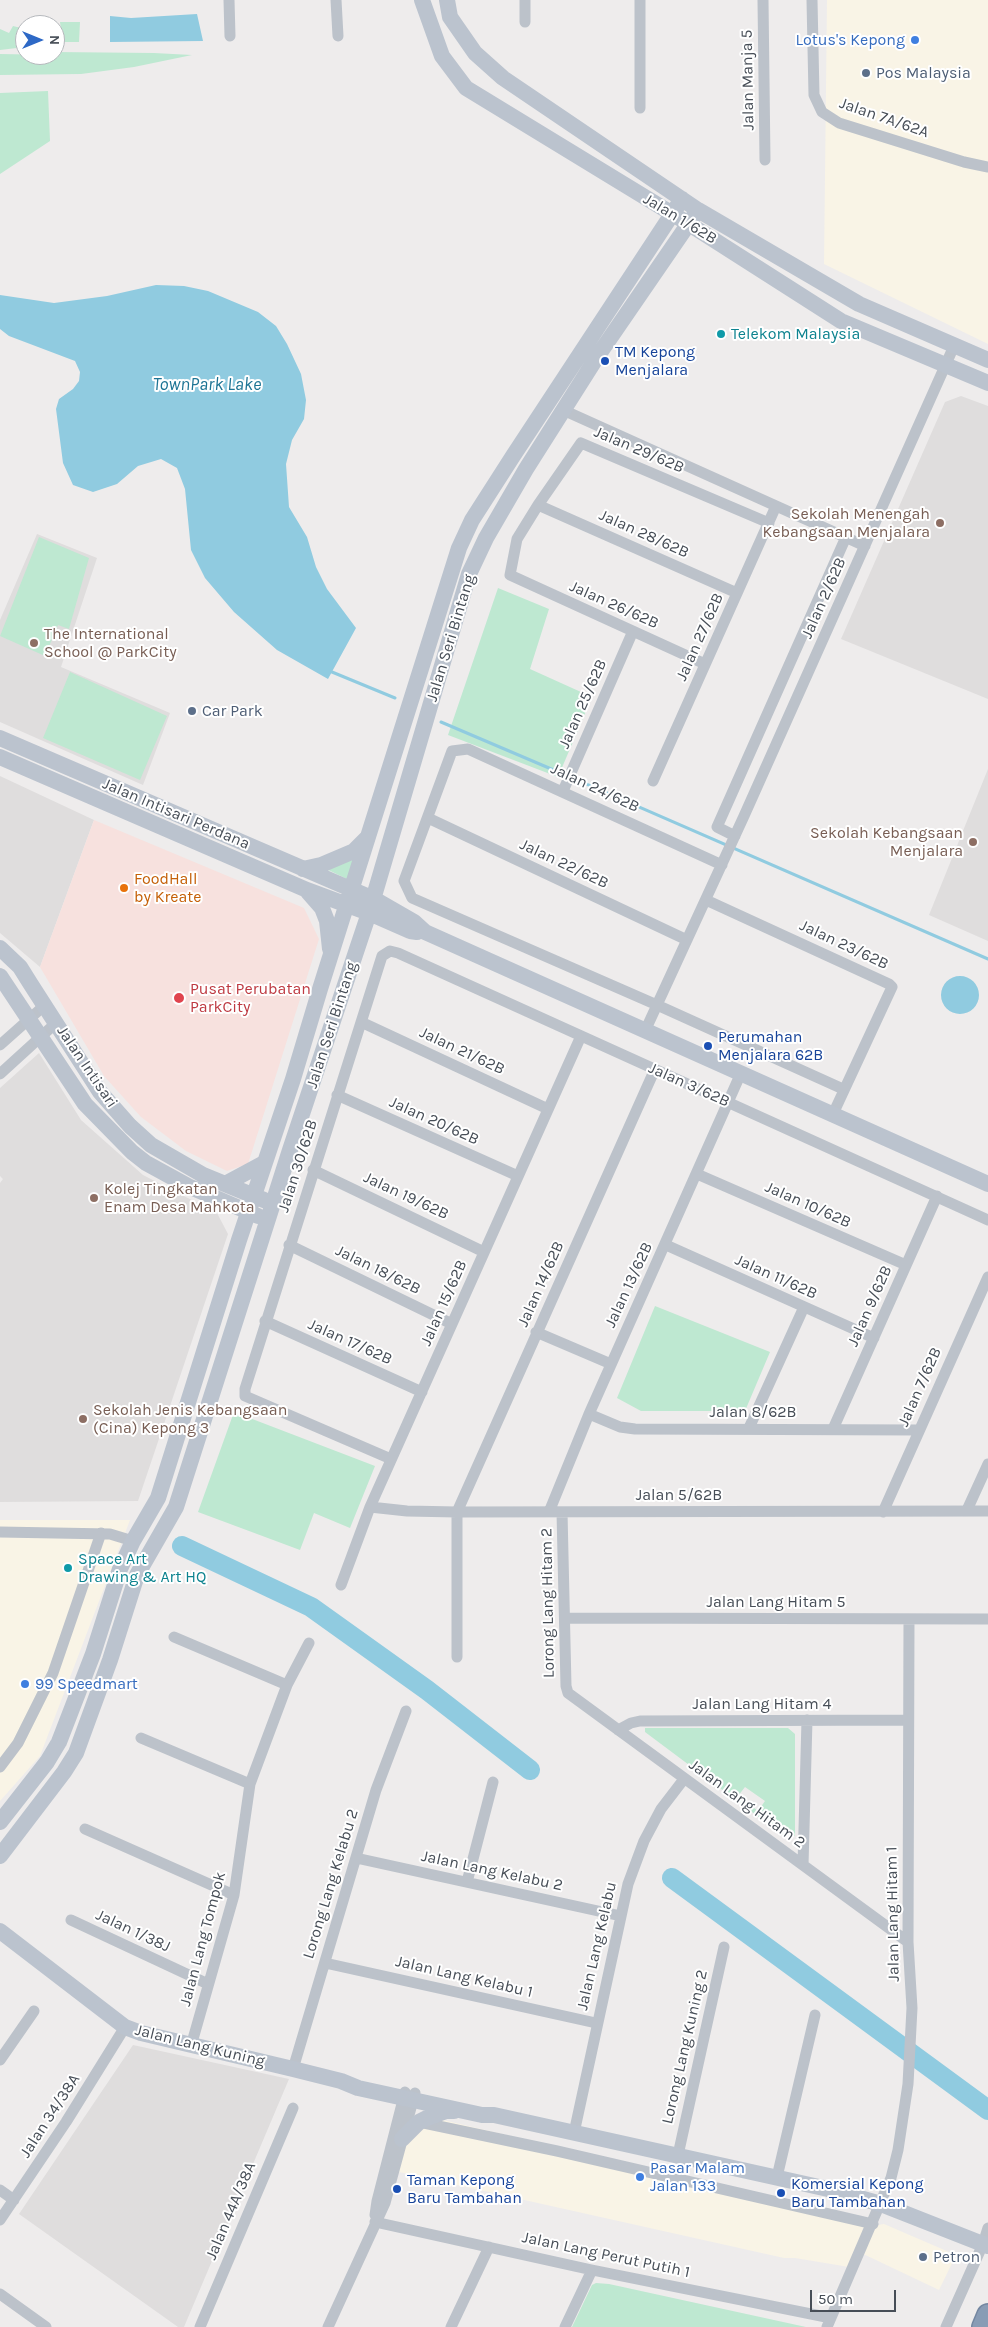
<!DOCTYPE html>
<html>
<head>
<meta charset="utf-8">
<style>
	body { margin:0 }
	#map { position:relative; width:988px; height:2327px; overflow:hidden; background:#eeecec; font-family:Karla,sans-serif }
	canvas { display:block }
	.north { position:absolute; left:15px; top:15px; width:50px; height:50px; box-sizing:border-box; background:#fff; border:1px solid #b5b8bc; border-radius:50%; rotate:90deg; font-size:14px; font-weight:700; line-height:20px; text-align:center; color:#474e57 }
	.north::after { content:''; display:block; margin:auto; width:18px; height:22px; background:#2e69c6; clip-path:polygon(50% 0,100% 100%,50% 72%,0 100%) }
	.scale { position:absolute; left:810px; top:2290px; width:86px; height:22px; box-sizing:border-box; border:2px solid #474e57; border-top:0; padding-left:6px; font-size:15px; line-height:18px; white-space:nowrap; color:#474e57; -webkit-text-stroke:4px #fff; paint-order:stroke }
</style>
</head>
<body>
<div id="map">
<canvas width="988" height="2327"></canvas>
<div class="north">N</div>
<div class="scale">50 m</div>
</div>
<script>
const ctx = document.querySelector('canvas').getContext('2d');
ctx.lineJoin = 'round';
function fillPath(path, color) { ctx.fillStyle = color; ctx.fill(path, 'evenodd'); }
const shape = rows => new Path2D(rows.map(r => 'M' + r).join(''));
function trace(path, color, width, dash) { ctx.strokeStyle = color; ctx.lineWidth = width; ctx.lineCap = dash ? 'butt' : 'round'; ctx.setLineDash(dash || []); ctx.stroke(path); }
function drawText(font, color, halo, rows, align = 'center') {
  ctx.font = font + ' Karla,sans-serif'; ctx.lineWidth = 4; ctx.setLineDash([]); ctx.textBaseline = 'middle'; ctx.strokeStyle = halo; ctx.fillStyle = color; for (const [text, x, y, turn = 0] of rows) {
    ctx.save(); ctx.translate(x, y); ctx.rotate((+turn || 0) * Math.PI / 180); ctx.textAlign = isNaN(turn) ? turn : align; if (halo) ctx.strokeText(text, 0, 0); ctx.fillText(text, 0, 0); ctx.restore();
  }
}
fillPath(shape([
	[827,0,988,0,988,344,824,264],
	[0,1520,130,1520,40,1756,0,1801],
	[422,2115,863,2220,867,2227,884,2224,956,2255,939,2290,857,2251,849,2267,795,2258,784,2258,399,2172,406,2141]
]), '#f9f4e6');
fillPath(shape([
	[961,396,988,406,988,699,841,639,945,402],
	[37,534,97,558,61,667,170,713,143,785,0,722,0,620],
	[988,769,988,941,929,915],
	[0,776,94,820,40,967,0,933],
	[39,1053,81,1120,143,1175,217,1213,228,1234,138,1501,0,1502,0,1183,3,1179,0,1176,0,1088],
	[133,2045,289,2079,184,2327,178,2327,19,2214]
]), '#dfdddd');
fillPath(shape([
	[94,820,304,908,319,939,248,1164,227,1171,186,1151,141,1117,104,1076,40,967]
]), '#f7e1de');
fillPath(shape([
	[60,22,80,22,79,42,55,42,55,29,61,29],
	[13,26,25,29,25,47,0,50,0,29,9,33],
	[55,52,154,53,192,55,134,67,81,74,0,75,0,54,55,55],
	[48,91,50,141,0,174,0,93],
	[39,537,89,558,69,629,58,625,45,656,0,636],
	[498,588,549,609,530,669,592,697,558,777,448,735],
	[70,672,167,716,140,780,43,738],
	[355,856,347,879,320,866],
	[655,1306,770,1352,745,1411,641,1411,617,1398],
	[234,1412,375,1466,350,1528,314,1513,300,1550,198,1512],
	[645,1728,788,1728,795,1734,795,1836,784,1836,645,1732],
	[745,1787,765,1801,758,1811,738,1796],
	[596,2283,609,2284,806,2327,572,2327,592,2285]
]), '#bee8d1');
fillPath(shape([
	[197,14,203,41,110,42,110,16,131,18],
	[156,285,184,286,208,291,258,312,276,326,287,344,301,374,306,400,304,419,292,440,286,464,289,507,307,537,316,567,327,589,356,628,328,679,277,650,234,612,205,578,191,550,185,489,177,468,161,459,138,466,117,484,93,492,73,485,63,463,56,409,59,399,73,389,79,381,80,372,75,361,9,336,0,329,0,295,54,303,107,296],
	'941 995a19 19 0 1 1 38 0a19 19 0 1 1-38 0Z'
]), '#90cbe0');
trace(shape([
	[332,672,395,698],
	[441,722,556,771],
	[582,782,988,959]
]), '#90cbe0', 3);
trace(shape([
	[182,1546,311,1607,427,1690,530,1770],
	[672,1878,988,2110]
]), '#90cbe0', 20);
const highway = shape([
	[983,2327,988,2315]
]);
trace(highway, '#7487a1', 24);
trace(shape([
	[229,0,230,36],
	[336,0,338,36],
	[525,0,525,22],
	[763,0,765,160],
	[812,0,814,95,822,112,839,123,964,162,988,167],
	[640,108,640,0],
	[563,410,865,546],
	[538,505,737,593],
	[705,664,510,575,517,539,538,505,581,443,769,523],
	[653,781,776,506],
	[563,791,633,631],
	[428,818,687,940],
	[735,836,717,827,846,537],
	[722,865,468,749,452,751,404,881,412,898,657,1005,843,1089],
	[706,900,889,984,892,987,833,1114],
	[361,1022,548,1109],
	[645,1031,744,816,954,346],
	[0,1045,45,1005],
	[0,1074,57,1022],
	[337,1095,518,1176],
	[313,1170,484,1252],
	[697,1174,906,1265],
	[289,1245,452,1324],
	[666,1245,874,1338],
	[265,1321,422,1392],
	[536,1332,611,1364],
	[589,1414,620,1427,635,1429,919,1430],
	[749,1428,804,1307],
	[833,1429,937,1196],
	[391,1459,245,1396,245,1389,382,956,390,951,398,953,988,1220],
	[370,1507,407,1511,457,1512,988,1511],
	[967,1510,988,1464],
	[549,1512,589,1414,741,1073],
	[562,1512,566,1686,568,1693,908,1942],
	[883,1512,988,1277],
	[0,1532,110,1534,133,1541],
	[341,1585,370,1507,581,1036],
	[565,1618,988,1619],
	[174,1637,287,1685],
	[457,1657,457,1512,655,1069],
	[618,1730,631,1723,640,1721,908,1720],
	[141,1738,250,1784],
	[0,1767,18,1743,53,1673,101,1533],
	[85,1829,234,1895],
	[356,1858,621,1916],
	[803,1865,807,1720],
	[467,1882,493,1782],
	[71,1920,208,1984],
	[325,1963,596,2023],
	[191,2046,234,1895,250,1784,287,1685,309,1643],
	[0,2060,34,2011],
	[293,2069,376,1790,406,1711],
	[419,2122,557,2151,873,2224],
	[574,2133,628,1884,644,1841,661,1809,684,1779],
	[678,2155,724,1947],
	[777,2177,815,2015],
	[0,2190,14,2200],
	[375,2215,377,2201,405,2092],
	[0,2220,66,2122,125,2027],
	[375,2222,592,2270,831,2318],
	[0,2294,46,2327],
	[200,2327,293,2108],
	[328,2327,385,2203,415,2093],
	[451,2327,489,2247],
	[565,2327,592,2270],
	[827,2327,891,2178,898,2150,908,2084,912,2008,908,1942,909,1619],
	[946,2327,983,2244,988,2228]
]), '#bcc2ca', 11);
trace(shape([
	[422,0,442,56,466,88,689,224,841,321,988,383],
	[447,0,450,17,475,53,503,78,698,210,859,304,988,360],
	[0,738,374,899,414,922,425,932,988,1184],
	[0,757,307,890,369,913,410,931,417,932],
	[303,869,321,865,354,851,367,838],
	[308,892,322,908,327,921,330,949],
	[0,948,20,967,30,983,100,1092,130,1126,151,1145,203,1175,264,1200],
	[0,976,85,1104,132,1152,146,1163,188,1186,258,1216],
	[225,1184,264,1163],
	[0,1822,47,1762,59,1742,93,1654,120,1569,133,1541,158,1498,239,1240,293,1079,320,989,459,548,472,520,513,456,682,199],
	[0,1856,64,1772,76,1753,110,1660,137,1575,176,1507,290,1150,369,913,469,574,486,538,526,469,597,357,698,210],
	[0,1931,125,2027,141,2033,293,2069,341,2081,358,2088,482,2115,494,2115,828,2189,881,2204,988,2246],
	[402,2139,419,2122,427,2118,446,2111,454,2111]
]), '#bbc3ce', 16);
trace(highway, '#899cb5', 21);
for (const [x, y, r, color] of [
	[915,40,5,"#3f7fe0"],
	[866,73,5,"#5c6f8a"],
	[721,334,5,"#0f9aa8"],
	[605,361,5,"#1a4fb4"],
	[940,523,5,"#8d6e63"],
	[34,643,5,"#8d6e63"],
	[192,711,5,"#5c6f8a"],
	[973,842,5,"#8d6e63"],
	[124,888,5,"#e8710a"],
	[179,998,6,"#e0444e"],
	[708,1046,5,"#1a4fb4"],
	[94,1198,5,"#8d6e63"],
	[83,1419,5,"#8d6e63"],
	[68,1568,5,"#0f9aa8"],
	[25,1684,5,"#3f7fe0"],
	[640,2177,5,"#3f7fe0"],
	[397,2189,5,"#1a4fb4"],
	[781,2193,5,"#1a4fb4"],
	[923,2257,5,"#5c6f8a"]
]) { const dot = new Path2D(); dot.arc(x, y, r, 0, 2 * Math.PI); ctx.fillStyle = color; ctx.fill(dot); trace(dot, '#fff', 2); }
drawText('16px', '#366cbe', '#fff', [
	["Lotus's Kepong",905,40,"right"],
	["99 Speedmart",35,1684],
	["Pasar Malam",650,2168],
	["Jalan 133",650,2186]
], 'left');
drawText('16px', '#4e5e75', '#fff', [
	["Pos Malaysia",876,73],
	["Car Park",202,711],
	["Petron",933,2257]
], 'left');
drawText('16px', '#474e57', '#fff', [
	["Jalan Manja 5",748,80,-91],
	["Jalan 7A/62A",884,118,19],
	["Jalan 1/62B",680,219,31],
	["Jalan 29/62B",639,450,23],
	["Jalan 28/62B",644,534,24],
	["Jalan 2/62B",824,598,-66],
	["Jalan 26/62B",614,605,24],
	["Jalan 27/62B",700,637,-66],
	["Jalan Seri Bintang",451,638,-73],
	["Jalan 25/62B",583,704,-66],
	["Jalan 24/62B",595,788,25],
	["Jalan Intisari Perdana",176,814,23],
	["Jalan 22/62B",564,864,25],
	["Jalan 23/62B",844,945,25],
	["Jalan Seri Bintang",332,1025,-72],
	["Jalan 21/62B",462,1051,25],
	["Jalan Intisari",87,1067,56],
	["Jalan 3/62B",689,1085,24],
	["Jalan 20/62B",434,1121,24],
	["Jalan 30/62B",298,1166,-72],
	["Jalan 19/62B",406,1196,25],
	["Jalan 10/62B",808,1205,24],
	["Jalan 18/62B",378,1270,26],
	["Jalan 11/62B",776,1277,24],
	["Jalan 14/62B",541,1284,-66],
	["Jalan 13/62B",629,1285,-65],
	["Jalan 15/62B",444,1303,-66],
	["Jalan 9/62B",870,1306,-66],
	["Jalan 17/62B",350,1342,24],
	["Jalan 7/62B",920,1387,-66],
	["Jalan 8/62B",753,1412],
	["Jalan 5/62B",679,1495],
	["Jalan Lang Hitam 5",776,1602],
	["Lorong Lang Hitam 2",548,1603,-91],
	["Jalan Lang Hitam 4",762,1704],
	["Jalan Lang Hitam 2",747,1804,36],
	["Jalan Lang Kelabu 2",492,1871,12],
	["Lorong Lang Kelabu 2",331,1884,-73],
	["Jalan Lang Hitam 1",893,1914,-91],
	["Jalan 1/38J",133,1931,25],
	["Jalan Lang Tompok",203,1939,-75],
	["Jalan Lang Kelabu",597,1946,-77],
	["Jalan Lang Kelabu 1",464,1977,13],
	["Jalan Lang Kuning",200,2046,14],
	["Lorong Lang Kuning 2",685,2047,-77],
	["Jalan 34/38A",50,2116,-57],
	["Jalan 44A/38A",231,2211,-67],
	["Jalan Lang Perut Putih 1",606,2255,12]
]);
drawText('16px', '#0d838f', '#fff', [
	["Telekom Malaysia",731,334],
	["Space Art",78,1559],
	["Drawing & Art HQ",78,1577]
], 'left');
drawText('16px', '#164399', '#fff', [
	["TM Kepong",615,352],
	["Menjalara",615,370],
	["Perumahan",718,1037],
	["Menjalara 62B",718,1055],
	["Taman Kepong",407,2180],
	["Baru Tambahan",407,2198],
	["Komersial Kepong",791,2184],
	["Baru Tambahan",791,2202]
], 'left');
drawText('16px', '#785e54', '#fff', [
	["Sekolah Menengah",930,514,"right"],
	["Kebangsaan Menjalara",930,532,"right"],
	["The International",44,634],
	["School @ ParkCity",44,652],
	["Sekolah Kebangsaan",963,833,"right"],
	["Menjalara",963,851,"right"],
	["Kolej Tingkatan",104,1189],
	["Enam Desa Mahkota",104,1207],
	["Sekolah Jenis Kebangsaan",93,1410],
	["(Cina) Kepong 3",93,1428]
], 'left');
drawText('16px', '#c56008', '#fff', [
	["FoodHall",134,879],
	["by Kreate",134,897]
], 'left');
drawText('16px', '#be3a42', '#fff', [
	["Pusat Perubatan",190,989],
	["ParkCity",190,1007]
], 'left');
drawText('italic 18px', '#1d7494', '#fff', [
	["TownPark Lake",207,385]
]);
</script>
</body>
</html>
